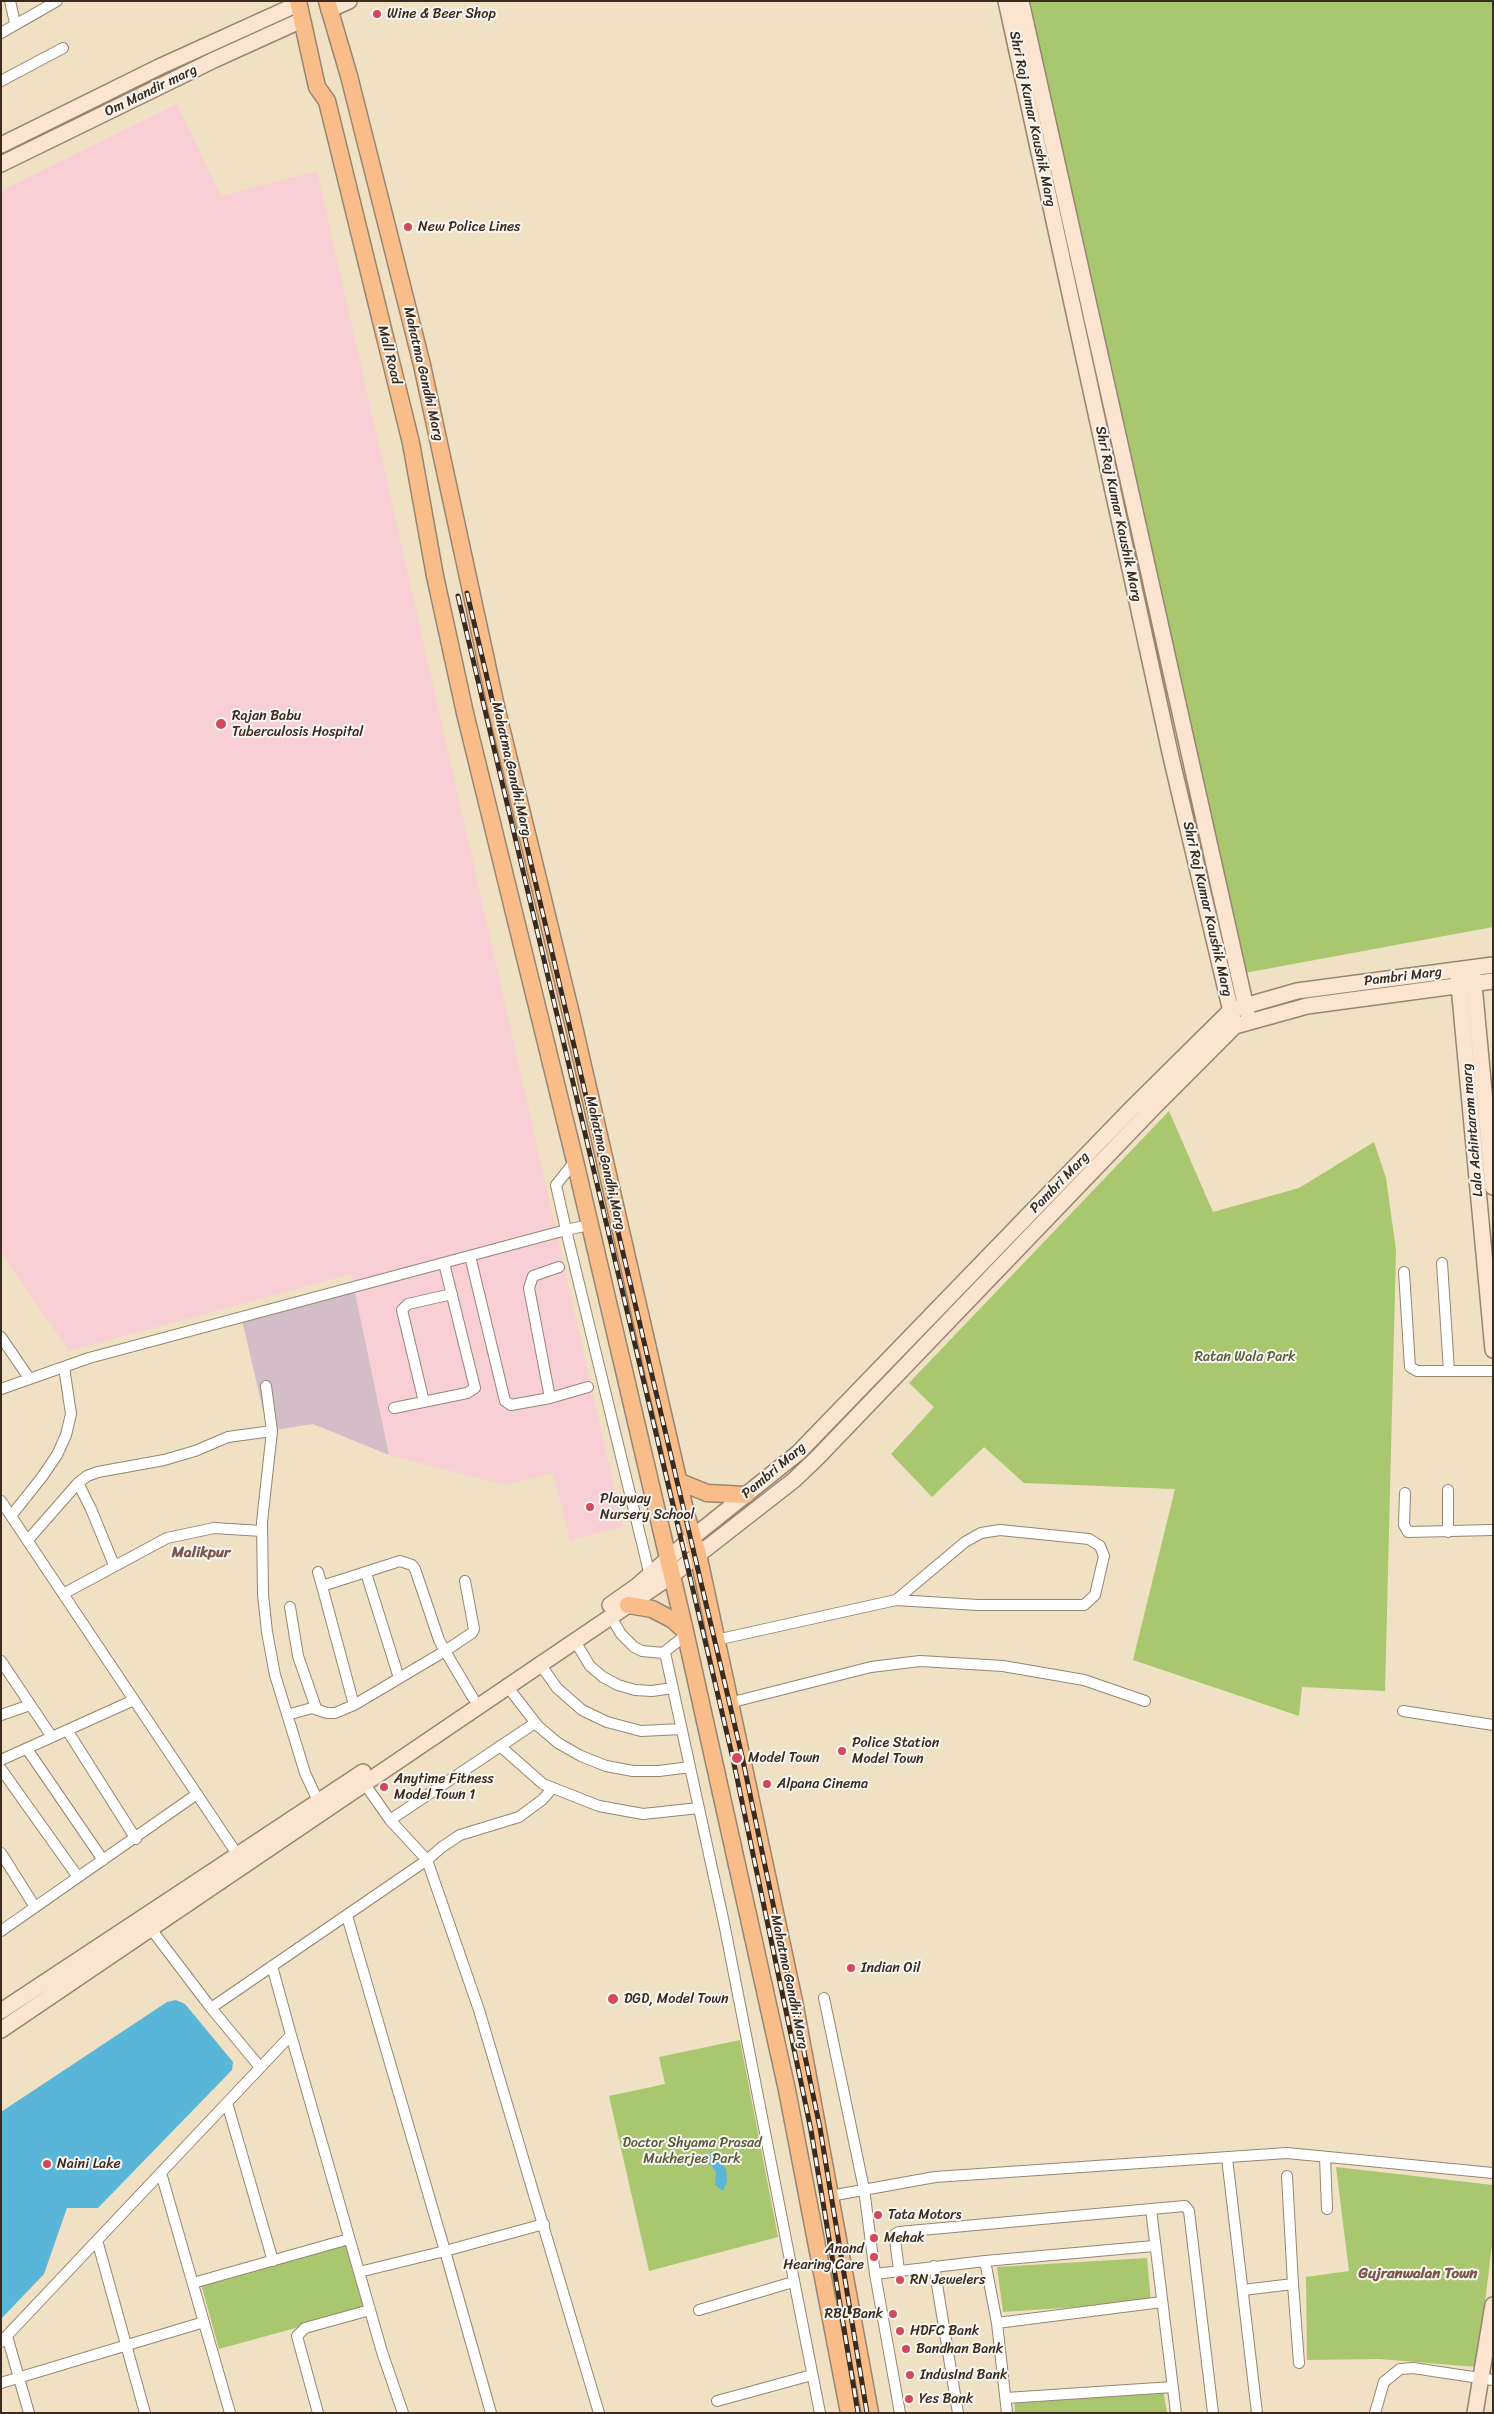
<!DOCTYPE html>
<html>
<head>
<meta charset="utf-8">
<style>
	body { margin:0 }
	#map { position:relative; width:1494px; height:2414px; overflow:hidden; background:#f0e1c4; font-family:Sriracha,sans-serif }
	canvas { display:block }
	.frame { position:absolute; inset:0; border:2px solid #3b2a1e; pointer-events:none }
</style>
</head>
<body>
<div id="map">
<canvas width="1494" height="2414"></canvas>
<div class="frame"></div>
</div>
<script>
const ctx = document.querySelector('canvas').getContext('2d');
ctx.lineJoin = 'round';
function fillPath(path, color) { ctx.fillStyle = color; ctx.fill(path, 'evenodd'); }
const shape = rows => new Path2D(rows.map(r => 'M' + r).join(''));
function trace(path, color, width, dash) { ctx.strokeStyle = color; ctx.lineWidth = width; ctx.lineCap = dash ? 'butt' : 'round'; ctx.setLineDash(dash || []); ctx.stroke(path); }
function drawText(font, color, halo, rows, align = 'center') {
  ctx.font = font + ' Sriracha,sans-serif'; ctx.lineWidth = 4; ctx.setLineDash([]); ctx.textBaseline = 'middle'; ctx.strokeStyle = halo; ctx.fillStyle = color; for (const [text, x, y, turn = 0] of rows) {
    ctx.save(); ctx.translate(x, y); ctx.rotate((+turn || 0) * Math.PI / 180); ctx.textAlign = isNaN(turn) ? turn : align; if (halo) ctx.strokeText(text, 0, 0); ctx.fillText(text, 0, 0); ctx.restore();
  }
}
fillPath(shape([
	[177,104,221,196,317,171,623,1527,570,1540,553,1473,505,1485,389,1455,351,1274,69,1351,1,1252,1,191]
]), '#f7cfd4');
fillPath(shape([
	[354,1288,389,1455,313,1424,268,1431,241,1316]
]), '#d2bdc8');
fillPath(shape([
	[1026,1,1493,1,1493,927,1239,974],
	[1169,1111,1213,1212,1299,1188,1374,1142,1386,1178,1396,1250,1385,1691,1302,1687,1299,1716,1133,1660,1175,1489,1024,1483,984,1447,932,1497,891,1454,934,1407,909,1383],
	[740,2040,778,2237,649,2271,609,2096,665,2084,659,2057],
	[1336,2167,1493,2185,1493,2237,1477,2367,1379,2359,1307,2360,1306,2277,1349,2271],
	[347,2244,365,2309,219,2349,201,2284],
	[1147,2258,1151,2302,1003,2312,997,2267],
	[1162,2384,1167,2413,1015,2413,1014,2395]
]), '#a8c76e');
fillPath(shape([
	[176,2000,185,2004,233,2062,232,2070,98,2208,67,2208,44,2274,1,2319,1,2112,167,2002],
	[712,2151,726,2169,727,2181,723,2191,715,2185,716,2172,707,2160]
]), '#5ab6d8');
const street = shape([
	[10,1,15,23],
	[1,33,57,1],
	[1,81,63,48],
	[589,1225,566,1230,650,1576],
	[470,1256,505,1401,511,1405,550,1398,588,1387],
	[1442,1263,1449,1371],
	[1404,1272,1410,1367,1417,1371,1493,1371],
	[1,1337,29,1378],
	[266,1386,272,1431,262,1522,263,1594,267,1632,275,1675,291,1727,305,1773,318,1801],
	[1,1389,89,1358,566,1230,556,1185,575,1161],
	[550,1398,529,1288,533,1276,559,1267],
	[424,1402,402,1310,408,1304,452,1294],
	[394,1408,467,1393,475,1388,444,1263],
	[78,1483,91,1509,114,1565],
	[1405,1493,1404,1525,1408,1532,1493,1530],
	[1,1501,241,1860],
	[11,1516,42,1477,57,1455,66,1435,71,1414,64,1367],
	[1448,1532,1448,1490],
	[28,1540,78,1483,87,1476,98,1472,164,1460,195,1451,228,1437,272,1431],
	[318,1572,322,1586],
	[366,1573,399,1678],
	[465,1581,474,1629,472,1633,445,1651,354,1705,322,1586,400,1561,412,1565,415,1569,439,1640,445,1651,473,1698],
	[63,1594,167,1538,214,1528,262,1531],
	[290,1607,298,1656,316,1708],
	[611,1617,621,1634,634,1647,642,1651,663,1653,666,1657,724,1923,820,2413],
	[716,1640,896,1600,965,1542,981,1533,1000,1530,1089,1539,1100,1546,1104,1556,1095,1595,1084,1605,978,1605,896,1600],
	[575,1641,590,1666,603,1677,618,1685,635,1690,652,1691,673,1688],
	[663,1653,686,1635],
	[1,1661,52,1737],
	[540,1664,557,1688,582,1710,607,1722,641,1731,681,1729],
	[507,1686,538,1726,558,1743,581,1756,606,1766,633,1771,659,1771,690,1767],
	[729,1703,871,1667,920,1661,1003,1666,1084,1680,1145,1701],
	[1403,1711,1493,1725],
	[1,1715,30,1705],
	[287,1715,312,1708,327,1713,335,1713,354,1705],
	[67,1730,136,1839],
	[500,1746,543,1784,599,1806,643,1814,699,1808],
	[27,1749,103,1860],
	[1,1760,134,1700],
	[1,1769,78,1877],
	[364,1783,390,1820,427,1860,479,2010,599,2413],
	[390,1820,535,1723],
	[1,1853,35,1907],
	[347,1916,445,2251,544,2224],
	[148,1925,211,2008],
	[1,1931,197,1794],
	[824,1998,864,2189,875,2274,900,2413],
	[291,2035,382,2352,403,2413],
	[259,2066,211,2008,427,1860,442,1847,460,1835,519,1817,542,1800,552,1789],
	[227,2103,273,2261],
	[1325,2157,1327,2209],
	[1227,2158,1257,2413],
	[161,2173,230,2413],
	[830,2196,935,2177,1287,2153,1493,2173],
	[1151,2209,1185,2206,1189,2211,1213,2413],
	[97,2240,145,2413],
	[985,2261,1154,2246],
	[934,2266,958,2413],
	[899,2270,895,2240,895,2234,899,2232,1151,2209,1176,2413],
	[359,2272,445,2251,491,2413],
	[875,2274,985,2261,997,2323,1007,2413],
	[193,2283,349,2239],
	[1293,2284,1299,2363],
	[1243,2290,1293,2284,1287,2176],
	[699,2310,793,2282],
	[997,2323,1162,2302],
	[7,2336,29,2413],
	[1,2342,291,2035,272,1966],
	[1,2383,204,2322],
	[1006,2398,1173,2387],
	[717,2401,812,2375],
	[318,2413,297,2336,305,2328,370,2310],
	[1375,2413,1384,2382,1400,2369,1413,2368,1493,2380]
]);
const secondary = shape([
	[1006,1,1171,757,1233,1020],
	[1021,1,1247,1012],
	[329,10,349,1],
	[1,145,159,67,298,4],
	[1,164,216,59,302,20],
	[1473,974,1493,1187],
	[1458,975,1493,1350],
	[610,1605,637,1586,693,1537,798,1453,1132,1108,1231,1010,1297,991,1493,965],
	[1,2011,363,1772],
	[1,2030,671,1576,794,1480,817,1458,1154,1107,1235,1026,1307,1006,1493,981],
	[1475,2413,1493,2305]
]);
const primary = shape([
	[298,1,317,87,327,101,411,443,435,576,465,713,575,1161,685,1631,787,2090,849,2413],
	[327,1,349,76,422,365,497,711,572,1018,686,1514,698,1554,794,2001,870,2413],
	[680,1482,707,1493,746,1495],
	[628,1605,652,1609,673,1620,685,1631]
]);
trace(street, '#968671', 12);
trace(secondary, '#968671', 18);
trace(primary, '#968671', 19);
trace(street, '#fff', 10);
trace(secondary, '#fce5d0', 15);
trace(primary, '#f8bd89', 16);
const rail = shape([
	[467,593,742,1756,820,2128,867,2413],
	[458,596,733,1759,811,2130,858,2413]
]);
trace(rail, '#3b2a1e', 5);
trace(rail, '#f6f6f2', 3, [9]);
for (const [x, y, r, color] of [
	[377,14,5,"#d1495b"],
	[408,227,5,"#d1495b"],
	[221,724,6,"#d1495b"],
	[590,1507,5,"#d1495b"],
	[842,1751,5,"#d1495b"],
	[737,1758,6,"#d1495b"],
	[767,1784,5,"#d1495b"],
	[384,1787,5,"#d1495b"],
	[851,1968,5,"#d1495b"],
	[613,1999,6,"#d1495b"],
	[47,2164,5,"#d1495b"],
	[878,2215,5,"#d1495b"],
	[874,2238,5,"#d1495b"],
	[874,2257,5,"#d1495b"],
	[900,2280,5,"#d1495b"],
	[893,2314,5,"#d1495b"],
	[900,2331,5,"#d1495b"],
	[906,2349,5,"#d1495b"],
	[910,2375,5,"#d1495b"],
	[909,2399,5,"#d1495b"]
]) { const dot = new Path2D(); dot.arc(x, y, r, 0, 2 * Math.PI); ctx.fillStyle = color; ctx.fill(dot); trace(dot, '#f6f6f2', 2); }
drawText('14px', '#3b2a1e', '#f6f6f2', [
	["Wine & Beer Shop",387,14],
	["New Police Lines",418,227],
	["Rajan Babu",232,716],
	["Tuberculosis Hospital",232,732],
	["Playway",600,1499],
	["Nursery School",600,1515],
	["Police Station",852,1743],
	["Model Town",852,1759],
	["Model Town",748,1758],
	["Anytime Fitness",394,1779],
	["Model Town 1",394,1795],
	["Alpana Cinema",777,1784],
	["Indian Oil",861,1968],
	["DGD, Model Town",624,1999],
	["Naini Lake",57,2164],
	["Tata Motors",888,2215],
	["Mehak",884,2238],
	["Anand",864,2249,"right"],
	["Hearing Care",864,2265,"right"],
	["RN Jewelers",910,2280],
	["RBL Bank",883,2314,"right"],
	["HDFC Bank",910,2331],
	["Bandhan Bank",916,2349],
	["IndusInd Bank",920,2375],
	["Yes Bank",919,2399]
], 'left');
drawText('14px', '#3b2a1e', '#f6f6f2', [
	["Om Mandir marg",151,91,-26],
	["Shri Raj Kumar Kaushik Marg",1032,119,78],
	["Mall Road",389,355,76],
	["Mahatma Gandhi Marg",423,374,77],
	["Shri Raj Kumar Kaushik Marg",1118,514,78],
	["Mahatma Gandhi Marg",511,769,77],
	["Shri Raj Kumar Kaushik Marg",1207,909,77],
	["Pambri Marg",1403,977,-7],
	["Lala Achintaram marg",1473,1130,-95],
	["Mahatma Gandhi Marg",605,1163,77],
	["Pambri Marg",1060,1183,-46],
	["Pambri Marg",774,1471,-40],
	["Mahatma Gandhi Marg",789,1982,78]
]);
drawText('14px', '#5c5936', '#f6f6f2', [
	["Ratan Wala Park",1245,1357],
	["Doctor Shyama Prasad",692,2143],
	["Mukherjee Park",692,2159]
]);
drawText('bold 15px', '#7b564b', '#f6f6f2', [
	["Malikpur",201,1553],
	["Gujranwalan Town",1418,2274]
]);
</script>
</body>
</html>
